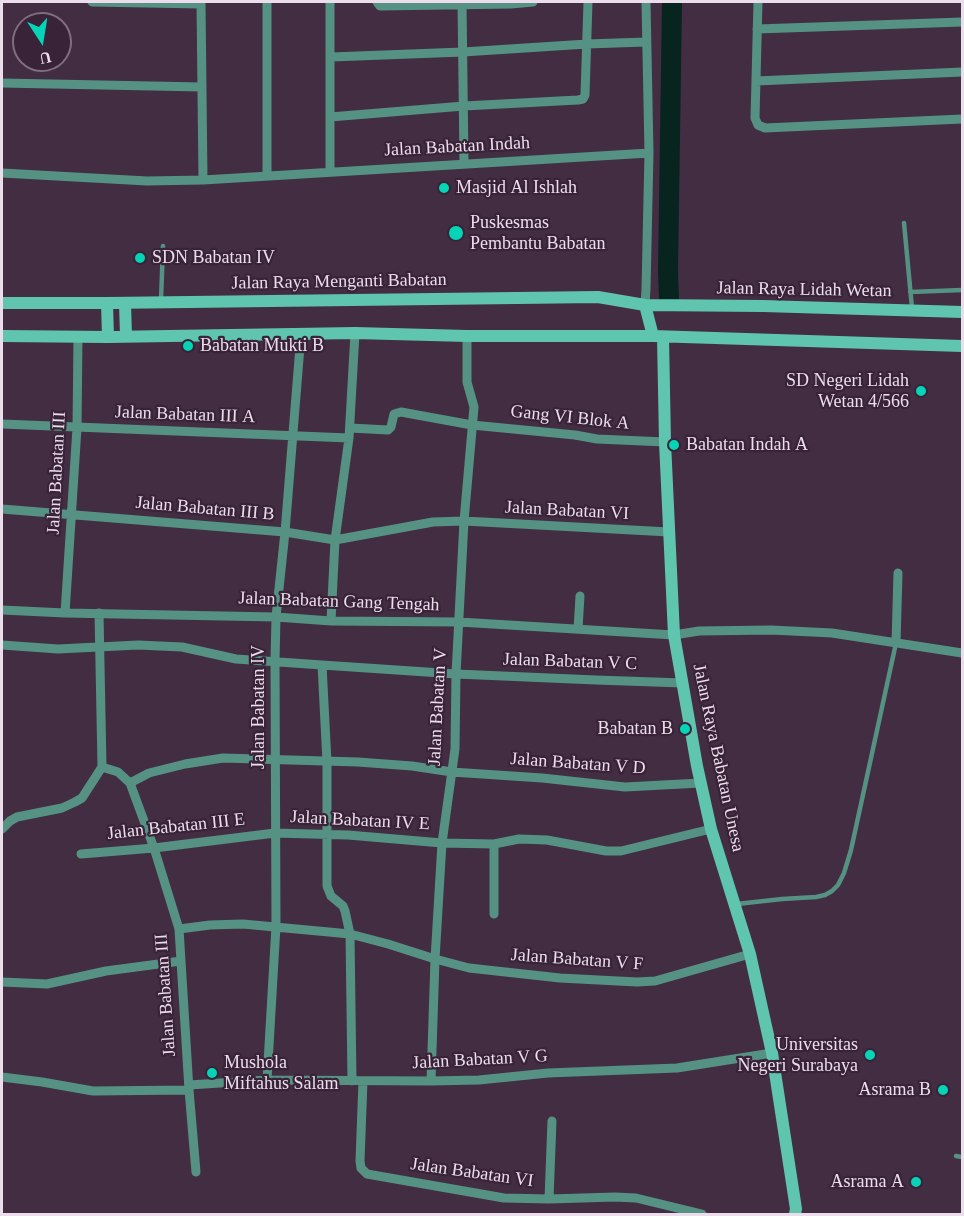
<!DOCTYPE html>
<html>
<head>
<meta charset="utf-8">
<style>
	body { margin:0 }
	#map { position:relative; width:964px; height:1216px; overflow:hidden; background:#432d42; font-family:Georgia,serif }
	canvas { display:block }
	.frame { position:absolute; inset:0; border:3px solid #ebddeb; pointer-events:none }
	.north { position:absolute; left:12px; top:12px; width:60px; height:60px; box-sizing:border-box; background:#382338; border:2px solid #806d80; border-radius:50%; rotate:168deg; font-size:16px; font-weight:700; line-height:24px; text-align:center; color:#ebddeb }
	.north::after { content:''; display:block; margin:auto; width:21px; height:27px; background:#05d5b6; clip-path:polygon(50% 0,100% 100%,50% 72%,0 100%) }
</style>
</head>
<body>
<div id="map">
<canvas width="964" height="1216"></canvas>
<div class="frame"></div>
<div class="north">U</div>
</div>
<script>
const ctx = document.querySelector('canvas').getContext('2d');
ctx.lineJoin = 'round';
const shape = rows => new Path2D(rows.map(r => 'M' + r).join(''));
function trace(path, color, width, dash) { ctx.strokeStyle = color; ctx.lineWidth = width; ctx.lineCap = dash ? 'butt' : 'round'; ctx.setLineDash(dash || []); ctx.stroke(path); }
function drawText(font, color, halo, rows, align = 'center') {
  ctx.font = font + ' Georgia,serif'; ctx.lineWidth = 4.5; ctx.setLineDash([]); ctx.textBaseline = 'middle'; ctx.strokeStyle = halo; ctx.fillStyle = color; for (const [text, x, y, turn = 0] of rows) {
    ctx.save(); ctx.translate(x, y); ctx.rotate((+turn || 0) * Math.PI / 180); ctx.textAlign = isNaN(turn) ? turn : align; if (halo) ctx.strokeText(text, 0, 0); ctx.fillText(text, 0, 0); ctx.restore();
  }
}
trace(shape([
	[669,299,668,271,672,2]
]), '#08241e', 20);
trace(shape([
	[904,223,912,308],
	[910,292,962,290],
	[161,300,163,246],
	[737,904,782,899,816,897,825,895,832,891,838,885,844,873,851,850,896,643],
	[956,1156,962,1157]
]), '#559283', 4.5);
trace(shape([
	[92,2,201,4],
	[201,2,203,180],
	[267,2,267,175],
	[330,2,330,171],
	[377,2,380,6,511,4,533,2],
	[462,2,464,163],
	[758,2,755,118,758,125,765,128,962,119],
	[757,29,962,22],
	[331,57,463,52,587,44,646,42],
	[756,81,962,72],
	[2,83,202,87],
	[330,117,464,106,578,100,583,99,585,95,588,2],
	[2,173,147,181,203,180,649,153],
	[645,305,646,289,649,153,646,2],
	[2,424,349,438],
	[350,428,388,430,391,427,394,414,401,412,472,425,575,435,597,439,665,442],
	[2,509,285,532,335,540,433,522,464,521,669,532],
	[2,610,65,613,276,617,331,621,459,622,674,635,699,631,771,630,832,633,962,653],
	[65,613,77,428,78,336],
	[331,621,335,540,349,438,355,333],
	[578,629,580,596],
	[896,643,898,573],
	[2,645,58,649,138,645,182,647,236,659,322,665,456,674,596,680,683,683],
	[322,665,327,762,327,886,331,896,343,906,345,911,350,934,352,1081],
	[102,767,118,772,130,783,154,848,179,929,189,1090,196,1172],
	[130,783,149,773,185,764,223,758,358,762,412,766,452,772,542,778,625,787,701,783],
	[2,829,10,821,17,817,62,808,75,802,82,798,102,767,99,613],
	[81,854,154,848,275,833,348,835,442,843,494,844,519,839,547,840,606,851,621,851,711,829],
	[494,914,494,844],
	[179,929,210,925,243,924,350,934,388,944,435,959,469,968,560,978,637,982,655,981,750,954],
	[2,982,47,984,106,971,181,961],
	[2,1077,42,1082,93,1091,189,1090],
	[267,1080,276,926,275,661,276,617,285,532,301,334],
	[363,1081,360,1161,361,1168,367,1174,504,1198,549,1199,615,1197,636,1198,702,1214],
	[431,1081,435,959,442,843,455,749,456,674,464,521,474,407,467,382,467,336],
	[189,1085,267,1080,431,1081,479,1080,548,1073,677,1068,772,1053],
	[549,1199,552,1121]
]), '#559283', 9);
trace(shape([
	[2,303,107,303,598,297,645,305,763,306,962,312],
	[107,303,108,337],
	[125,303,126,336],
	[645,305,653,336],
	[2,336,108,337,355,333,467,336,653,336,962,346],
	[663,337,665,442,674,635,697,766,711,829,750,954,772,1053,796,1209,795,1214]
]), '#5fc5af', 12);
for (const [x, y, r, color] of [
	[444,188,6,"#05d5b6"],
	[456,233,8,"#05d5b6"],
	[140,258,6,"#05d5b6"],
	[188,346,6,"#05d5b6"],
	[921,391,6,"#05d5b6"],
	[674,445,6,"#05d5b6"],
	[685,729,6,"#05d5b6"],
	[870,1055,6,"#05d5b6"],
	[212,1073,6,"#05d5b6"],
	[943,1090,6,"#05d5b6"],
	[916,1182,6,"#05d5b6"]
]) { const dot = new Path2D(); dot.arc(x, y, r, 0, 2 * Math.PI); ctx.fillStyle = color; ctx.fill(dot); trace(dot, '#382338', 2); }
drawText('18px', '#ebddeb', '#382338', [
	["Jalan Babatan Indah",457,147,-3],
	["Jalan Raya Menganti Babatan",339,282,-1],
	["Jalan Raya Lidah Wetan",804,290,1],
	["Jalan Babatan III A",185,415,2],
	["Gang VI Blok A",570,418,6],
	["Jalan Babatan III",57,473,-87],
	["Jalan Babatan III B",205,509,5],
	["Jalan Babatan VI",567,511,3],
	["Jalan Babatan Gang Tengah",339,602,2],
	["Jalan Babatan V C",570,662,2],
	["Jalan Babatan IV",259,707,-90],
	["Jalan Babatan V",438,707,-87],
	["Jalan Raya Babatan Unesa",718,758,78],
	["Jalan Babatan V D",578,764,4],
	["Jalan Babatan IV E",360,821,3],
	["Jalan Babatan III E",176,827,-6],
	["Jalan Babatan V F",577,960,4],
	["Jalan Babatan III",166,995,-94],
	["Jalan Babatan V G",480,1060,-3],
	["Jalan Babatan VI",472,1173,8]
]);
drawText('18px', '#ebddeb', '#382338', [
	["Masjid Al Ishlah",456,188],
	["Puskesmas",470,223],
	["Pembantu Babatan",470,244],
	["SDN Babatan IV",152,258],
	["Babatan Mukti B",200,346],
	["SD Negeri Lidah",909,381,"right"],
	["Wetan 4/566",909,402,"right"],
	["Babatan Indah A",686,445],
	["Babatan B",673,729,"right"],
	["Universitas",858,1045,"right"],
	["Negeri Surabaya",858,1066,"right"],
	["Mushola",224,1063],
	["Miftahus Salam",224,1084],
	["Asrama B",931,1090,"right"],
	["Asrama A",904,1182,"right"]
], 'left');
</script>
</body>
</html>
